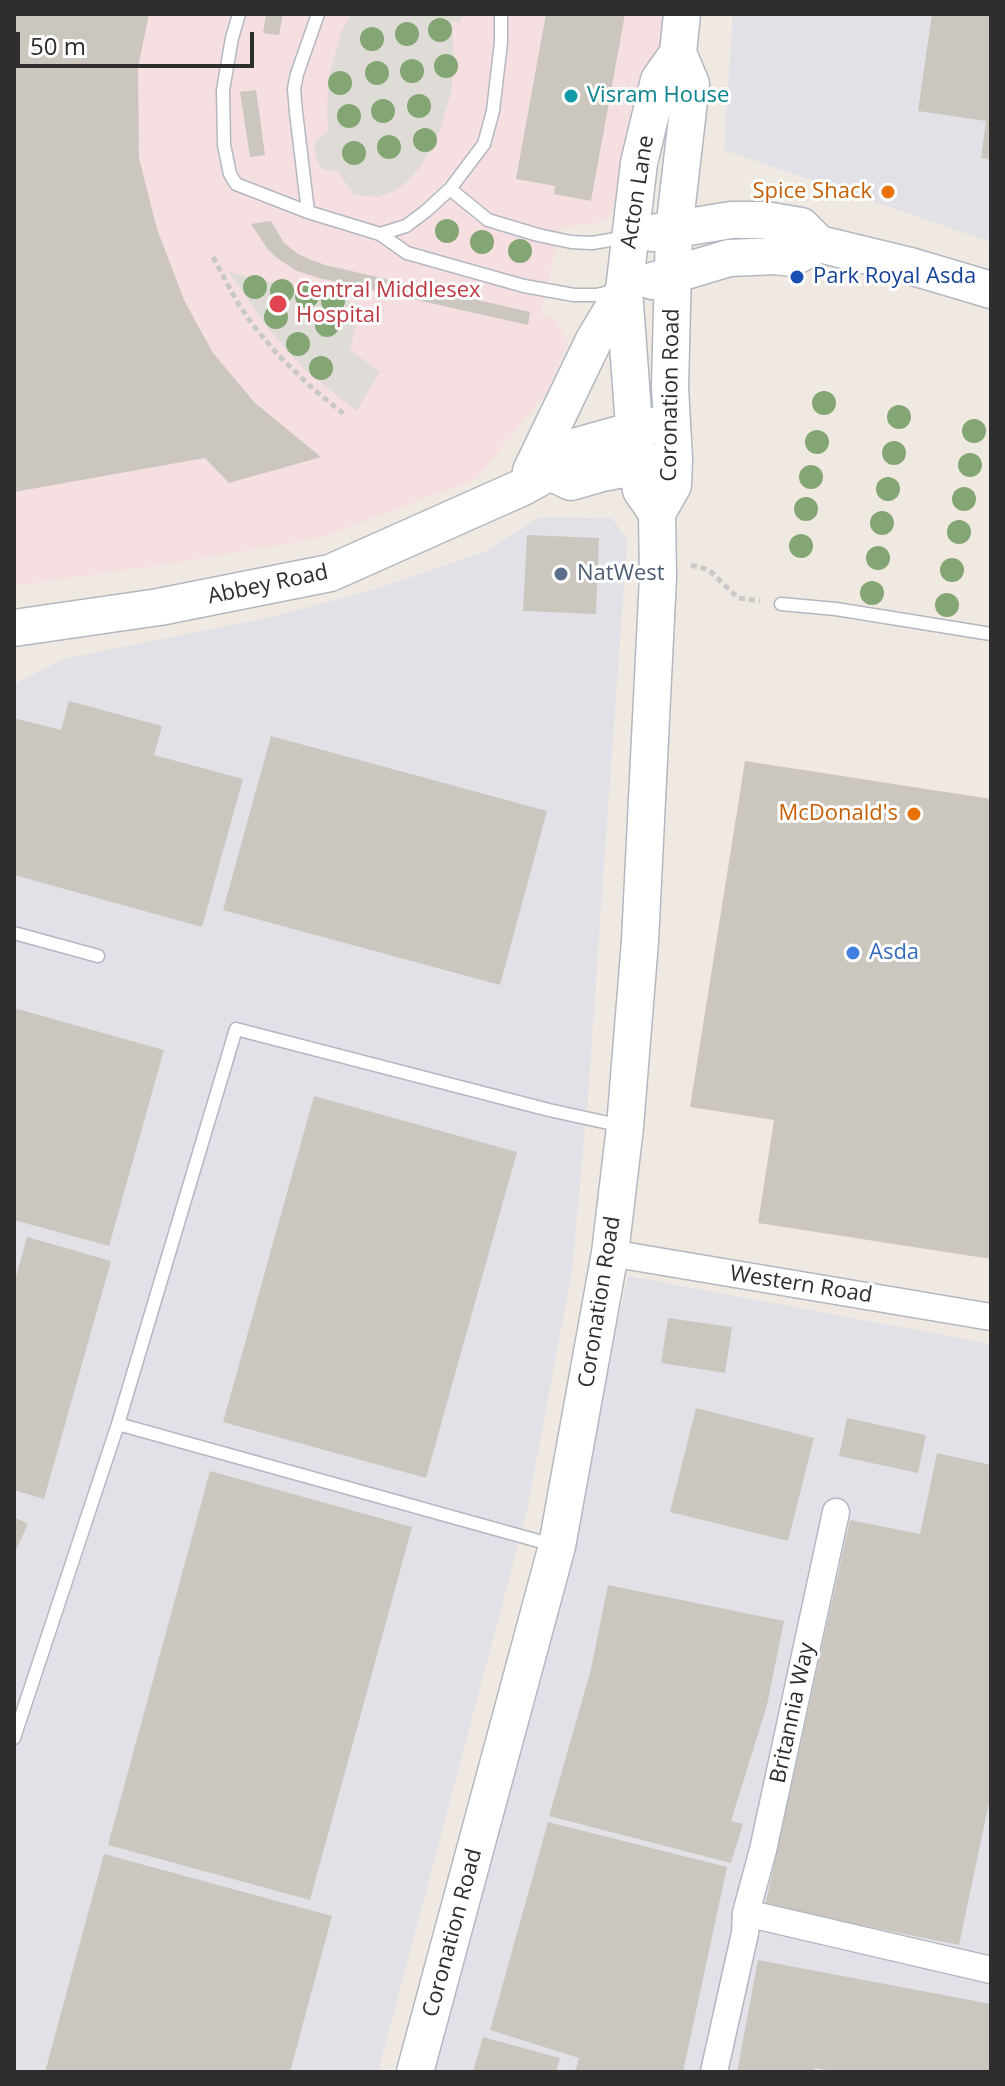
<!DOCTYPE html>
<html>
<head>
<meta charset="utf-8">
<style>
	body { margin:0 }
	#map { position:relative; width:1005px; height:2086px; overflow:hidden; background:#efe9e1; font-family:"Open Sans",sans-serif }
	canvas { display:block }
	.frame { position:absolute; inset:0; border:16px solid #2e2e2e; pointer-events:none }
	.scale { position:absolute; left:16px; top:32px; width:238px; height:36px; box-sizing:border-box; border:4px solid #2e2e2e; border-top:0; padding-left:10px; font-size:24px; line-height:28px; white-space:nowrap; color:#2e2e2e; -webkit-text-stroke:6px #fff; paint-order:stroke }
</style>
</head>
<body>
<div id="map">
<canvas width="1005" height="2086"></canvas>
<div class="frame"></div>
<div class="scale">50 m</div>
</div>
<script>
const ctx = document.querySelector('canvas').getContext('2d');
ctx.lineJoin = 'round';
function fillPath(path, color) { ctx.fillStyle = color; ctx.fill(path, 'evenodd'); }
const shape = rows => new Path2D(rows.map(r => 'M' + r).join(''));
function trace(path, color, width, dash) { ctx.strokeStyle = color; ctx.lineWidth = width; ctx.lineCap = dash ? 'butt' : 'round'; ctx.setLineDash(dash || []); ctx.stroke(path); }
function drawText(font, color, halo, rows, align = 'center') {
  ctx.font = font + ' "Open Sans",sans-serif'; ctx.lineWidth = 6; ctx.setLineDash([]); ctx.textBaseline = 'middle'; ctx.strokeStyle = halo; ctx.fillStyle = color; for (const [text, x, y, turn = 0] of rows) {
    ctx.save(); ctx.translate(x, y); ctx.rotate((+turn || 0) * Math.PI / 180); ctx.textAlign = isNaN(turn) ? turn : align; if (halo) ctx.strokeText(text, 0, 0); ctx.fillText(text, 0, 0); ctx.restore();
  }
}
fillPath(shape([
	[733,14,991,14,991,242,724,150],
	[540,517,612,518,627,540,588,1094,572,1271,527,1511,378,2072,14,2072,14,684,64,659,263,619,376,589,486,551],
	[628,1276,991,1344,991,2072,418,2072,568,1541]
]), '#e3e1e8');
fillPath(shape([
	[14,14,667,14,667,41,609,219,594,224,561,227,541,313,557,322,568,342,548,391,476,479,320,538,169,564,14,586]
]), '#f5dfe0');
fillPath(shape([
	[351,14,464,14,460,23,452,21,454,69,451,92,441,128,432,147,420,167,406,183,392,192,377,197,354,195,337,170,326,171,319,165,314,148,316,141,329,130,327,117,329,74,342,31],
	[229,272,361,304,350,350,380,372,356,411,302,367,285,348,264,323]
]), '#dfdcd8');
fillPath(shape([
	[14,14,149,14,138,67,139,158,157,229,184,300,213,353,255,403,321,457,229,483,205,458,14,492],
	[266,14,283,14,279,35,263,33],
	[546,14,625,14,591,201,554,194,555,186,516,179],
	[932,14,991,14,991,159,981,158,986,121,918,111],
	[256,90,265,155,250,157,240,92],
	[271,221,284,243,298,254,309,259,325,265,530,312,528,325,319,278,297,271,277,258,267,248,251,224],
	[527,535,599,538,596,614,523,611],
	[69,701,162,726,154,755,243,779,202,927,14,875,14,718,61,730],
	[271,736,547,811,500,985,223,910],
	[745,761,991,799,991,1259,758,1223,774,1120,690,1107],
	[14,1008,164,1050,109,1246,14,1220],
	[314,1096,517,1152,426,1478,223,1422],
	[27,1237,111,1261,44,1499,14,1490,14,1284],
	[668,1318,732,1327,725,1373,661,1363],
	[696,1408,814,1438,788,1541,670,1512],
	[847,1418,926,1435,918,1473,839,1456],
	[937,1453,991,1465,991,1793,959,1945,765,1906,850,1520,920,1534],
	[210,1471,412,1527,310,1900,108,1845],
	[14,1517,28,1524,14,1554],
	[608,1585,784,1621,767,1705,731,1821,743,1824,731,1863,549,1816,591,1669],
	[548,1822,727,1867,683,2072,575,2072,579,2058,490,2030],
	[104,1854,332,1916,290,2072,45,2072],
	[758,1960,991,2004,990,2072,838,2072,815,2068,814,2072,737,2072],
	[483,2037,560,2058,556,2072,473,2072]
]), '#cbc7bf');
const lane = shape([
	[239,14,232,38,223,90,224,145,230,174,236,184,308,212,380,234,407,253,524,286,574,295,596,295,614,291],
	[450,189,488,220,538,235,571,242,592,243,628,237],
	[308,212,296,112,294,89,297,74,318,14],
	[380,234,406,226,426,211,450,189,484,144,493,111,501,42,501,14],
	[781,604,836,609,991,634],
	[14,933,98,956],
	[118,1424,553,1545],
	[14,1738,118,1424,236,1029,549,1110,622,1126]
]);
const street = shape([
	[610,1253,991,1317],
	[746,1913,763,1850,836,1512],
	[714,2072,745,1933,746,1913,991,1970]
]);
const secondary = shape([
	[652,233,731,220,765,220,801,226,819,244,910,266,991,290],
	[652,281,729,258,775,256,792,258,819,244],
	[531,471,594,340,624,290],
	[550,472,571,482,602,473,659,462],
	[657,513,641,490,637,467,624,290,639,163,659,80,678,53,682,14],
	[14,628,159,607,330,573,523,487,550,472,563,450,634,430,672,422],
	[415,2072,557,1546,610,1253,625,1127,640,941,658,577,657,513,673,485,674,459,670,387,674,230,691,84,678,53]
]);
trace(lane, '#b4b7c1', 15);
trace(street, '#b4b7c1', 29);
trace(secondary, '#b4b7c1', 39);
trace(shape([
	[213,257,236,300,252,324,278,355,312,388,345,415],
	[691,565,709,570,738,598,760,601]
]), '#c9c9c9', 5, [6, 4]);
trace(lane, '#fff', 12);
trace(street, '#fff', 26);
trace(secondary, '#fff', 36);
ctx.fillStyle = '#84a574';
for (const [x, y] of [
	[440,30],
	[407,34],
	[372,39],
	[446,66],
	[412,71],
	[377,73],
	[340,83],
	[419,106],
	[383,111],
	[349,116],
	[425,140],
	[389,147],
	[354,153],
	[447,231],
	[482,242],
	[520,251],
	[255,287],
	[282,291],
	[307,296],
	[333,301],
	[276,317],
	[327,325],
	[298,344],
	[321,368],
	[824,403],
	[899,417],
	[974,431],
	[817,442],
	[894,453],
	[970,465],
	[811,477],
	[888,489],
	[964,499],
	[806,509],
	[882,523],
	[959,532],
	[801,546],
	[878,558],
	[952,570],
	[872,593],
	[947,605]
]) { ctx.beginPath(); ctx.arc(x, y, 12, 0, 2 * Math.PI); ctx.fill(); }
for (const [x, y, r, color] of [
	[571,96,8,"#0f9aa8"],
	[888,192,8,"#e8710a"],
	[797,277,8,"#1a4fb4"],
	[278,304,10,"#e0444e"],
	[561,574,8,"#5c6f8a"],
	[914,814,8,"#e8710a"],
	[853,953,8,"#3f7fe0"]
]) { const dot = new Path2D(); dot.arc(x, y, r, 0, 2 * Math.PI); ctx.fillStyle = color; ctx.fill(dot); trace(dot, '#fff', 3); }
drawText('22px', '#0d838f', '#fff', [
	["Visram House",587,96]
], 'left');
drawText('22px', '#2e2e2e', '#fff', [
	["Acton Lane",638,192,-81],
	["Coronation Road",671,395,-89],
	["Abbey Road",268,585,-12],
	["Western Road",801,1285,9],
	["Coronation Road",600,1302,-81],
	["Britannia Way",793,1713,-78],
	["Coronation Road",453,1933,-75]
]);
drawText('22px', '#c56008', '#fff', [
	["Spice Shack",872,192],
	["McDonald's",898,814]
], 'right');
drawText('22px', '#164399', '#fff', [
	["Park Royal Asda",813,277]
], 'left');
drawText('22px', '#be3a42', '#fff', [
	["Central Middlesex",296,291],
	["Hospital",296,316]
], 'left');
drawText('22px', '#4e5e75', '#fff', [
	["NatWest",577,574]
], 'left');
drawText('22px', '#366cbe', '#fff', [
	["Asda",869,953]
], 'left');
</script>
</body>
</html>
